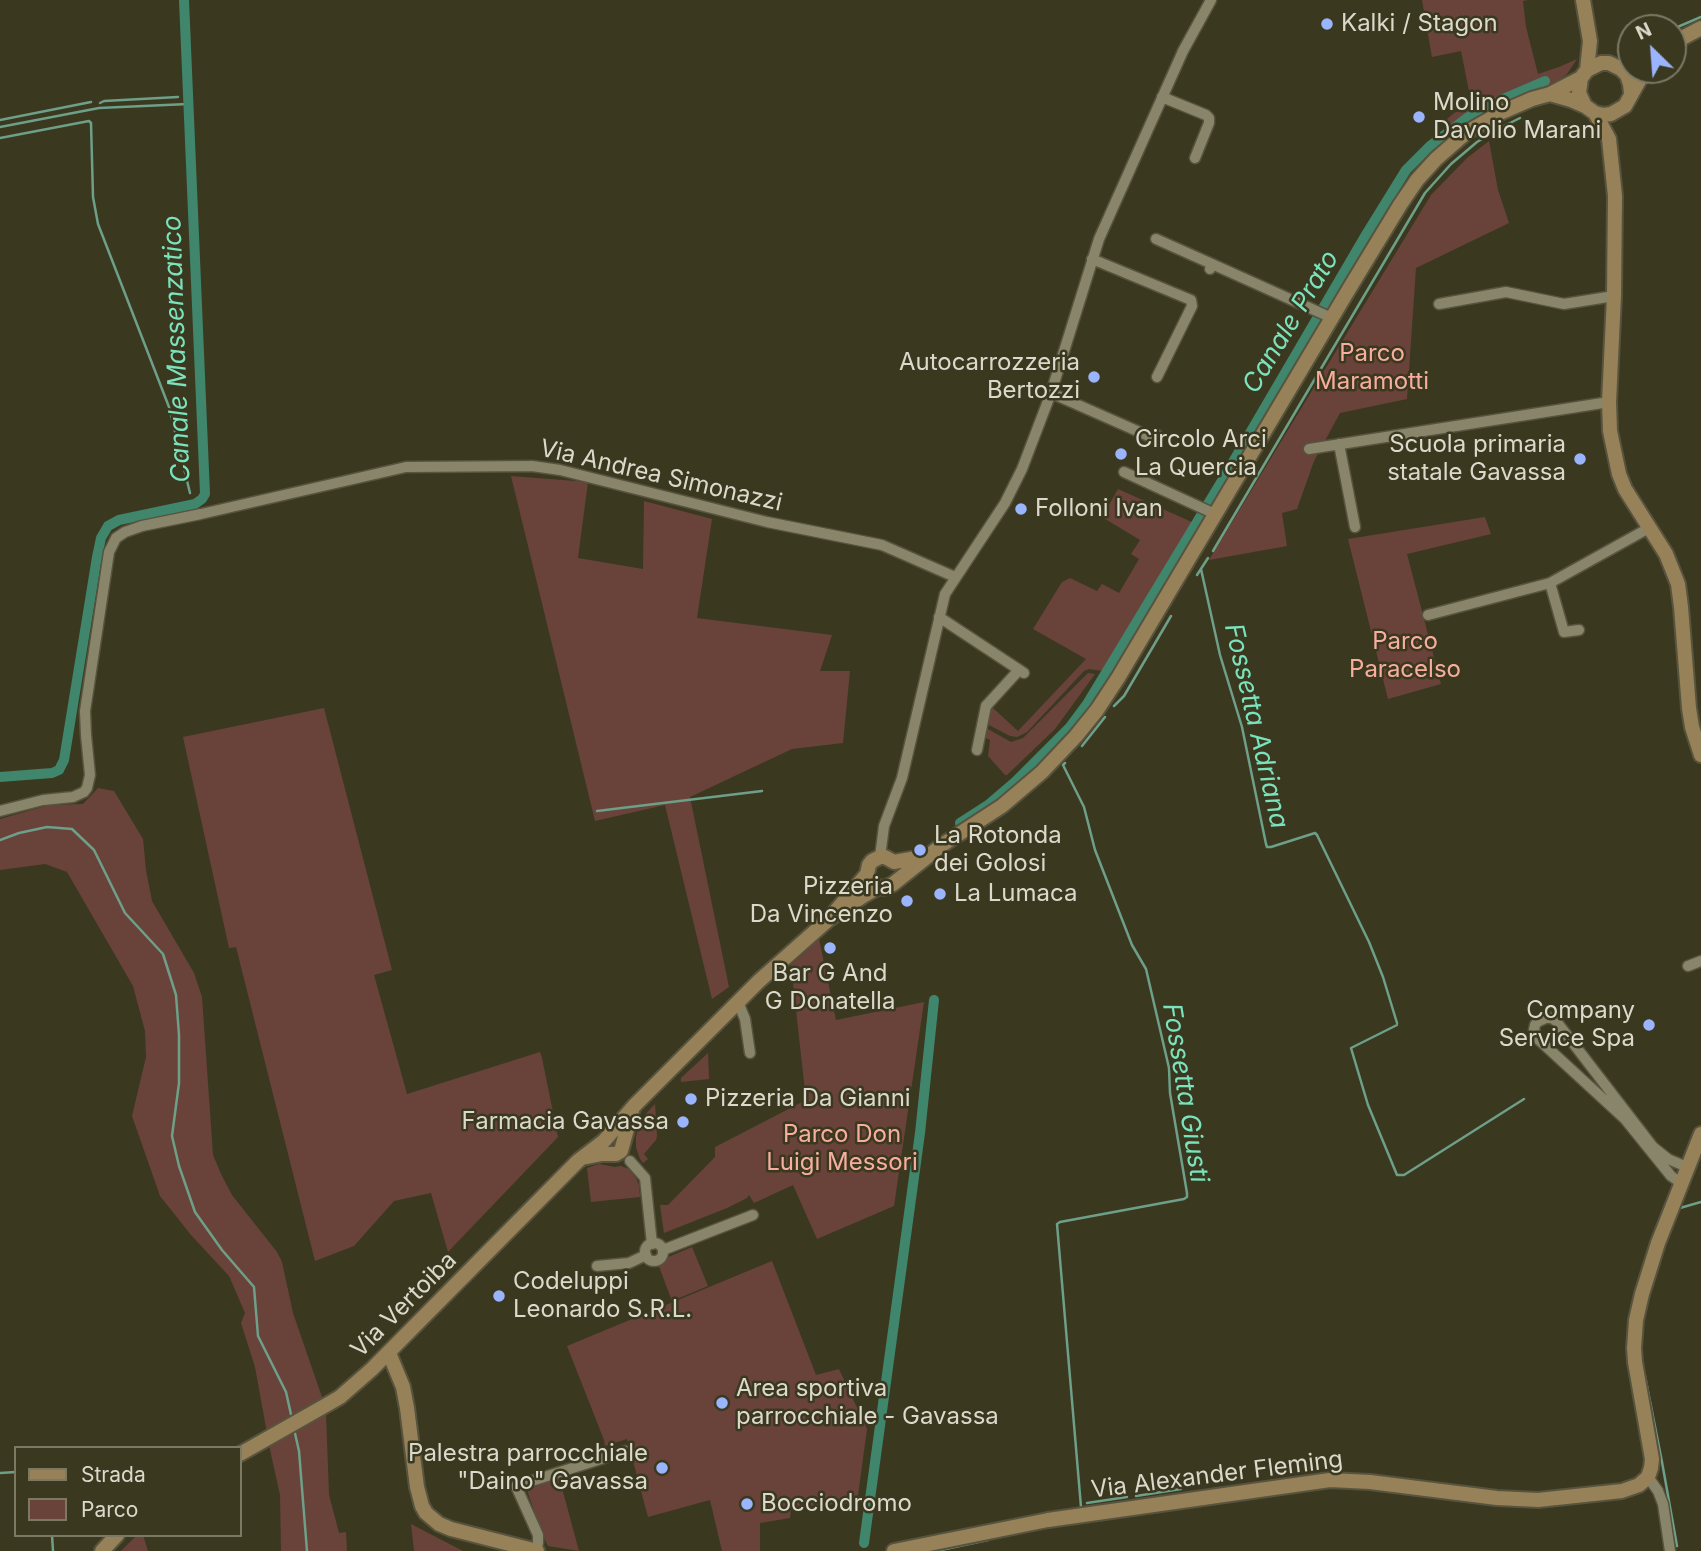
<!DOCTYPE html>
<html>
<head>
<meta charset="utf-8">
<style>
	body { margin:0 }
	#map { position:relative; width:1701px; height:1551px; overflow:hidden; background:#3b3820; font-family:Inter,sans-serif }
	canvas { display:block }
	.legend { position:absolute; left:14px; top:1446px; width:228px; height:91px; box-sizing:border-box; background:#3b3820; border:2px solid #7b7864; margin:0; padding:9px 12px; list-style:none; font-size:21px; color:#dbd9cb }
	.legend li { display:flex; align-items:center; gap:14px; height:35px }
	.legend b { width:35px; border:2px solid #7b7864 }
	.north { position:absolute; left:1617px; top:14px; width:70px; height:70px; box-sizing:border-box; background:#3b3820; border:2px solid #7b7864; border-radius:50%; rotate:335deg; font-size:19px; font-weight:700; line-height:28px; text-align:center; color:#dbd9cb }
	.north::after { content:''; display:block; margin:auto; width:24px; height:32px; background:#9ab5fd; clip-path:polygon(50% 0,100% 100%,50% 72%,0 100%) }
</style>
</head>
<body>
<div id="map">
<canvas width="1701" height="1551"></canvas>
<ul class="legend">
<li><b style="height:9px;background:#978158"></b>Strada</li>
<li><b style="height:19px;background:#69433a"></b>Parco</li>
</ul>
<div class="north">N</div>
</div>
<script>
const ctx = document.querySelector('canvas').getContext('2d');
ctx.lineJoin = 'round';
function fillPath(path, color) { ctx.fillStyle = color; ctx.fill(path, 'evenodd'); }
const shape = rows => new Path2D(rows.map(r => 'M' + r).join(''));
function trace(path, color, width, dash) { ctx.strokeStyle = color; ctx.lineWidth = width; ctx.lineCap = dash ? 'butt' : 'round'; ctx.setLineDash(dash || []); ctx.stroke(path); }
function drawText(font, color, halo, rows, align = 'center') {
  ctx.font = font + ' Inter,sans-serif'; ctx.lineWidth = 5; ctx.setLineDash([]); ctx.textBaseline = 'middle'; ctx.strokeStyle = halo; ctx.fillStyle = color; for (const [text, x, y, turn = 0] of rows) {
    ctx.save(); ctx.translate(x, y); ctx.rotate((+turn || 0) * Math.PI / 180); ctx.textAlign = isNaN(turn) ? turn : align; if (halo) ctx.strokeText(text, 0, 0); ctx.fillText(text, 0, 0); ctx.restore();
  }
}
fillPath(shape([
	[1422,0,1528,0,1523,1,1526,27,1538,74,1559,67,1577,59,1567,74,1553,84,1484,116,1452,126,1446,120,1454,113,1472,106,1461,51,1432,57],
	[1489,141,1498,190,1509,223,1416,268,1407,399,1340,413,1314,461,1297,509,1282,513,1287,546,1209,560,1431,195,1467,158],
	[511,476,588,482,578,558,643,569,644,501,712,519,697,618,832,635,820,671,850,671,843,743,792,749,690,797,729,987,712,999,665,805,595,821],
	[1118,489,1194,523,1106,669,1110,672,1089,669,1084,671,1027,732,1017,737,1010,736,987,724,990,710,993,708,1018,731,1086,659,1033,629,1062,582,1070,578,1097,591,1102,584,1119,593,1139,559,1131,554,1140,540,1102,517],
	[1485,517,1491,534,1407,554,1441,684,1388,699,1348,539],
	[1088,673,1095,674,1055,729,1007,775,1005,775,988,756,990,740,984,737,986,728,1011,742,1023,738],
	[324,708,392,970,374,975,407,1094,540,1052,542,1058,558,1137,448,1252,431,1193,394,1201,354,1246,315,1261,236,947,229,948,183,737],
	[98,788,114,791,143,839,146,870,152,901,194,973,202,997,213,1155,221,1174,232,1195,277,1252,282,1262,293,1313,323,1400,267,1433,255,1367,241,1323,245,1313,229,1276,191,1235,160,1196,132,1116,146,1057,145,1031,133,986,67,872,45,864,0,870,0,819,49,805,83,804],
	[819,939,836,1020,924,1002,894,1206,817,1239,793,1185,754,1203,749,1195,747,1198,727,1208,664,1233,660,1205,668,1205,715,1157,715,1147,806,1100,791,965],
	[708,1053,709,1079,681,1082,681,1078],
	[655,1104,657,1136,656,1140,644,1154,648,1159,643,1163,640,1159,636,1147,636,1136,641,1119],
	[599,1164,615,1167,621,1166,629,1169,636,1178,639,1185,640,1197,591,1202,587,1168],
	[692,1247,708,1286,672,1301,658,1264,665,1260,666,1258],
	[772,1261,816,1375,839,1369,867,1429,857,1503,791,1507,790,1518,760,1523,760,1551,722,1551,710,1500,648,1517,627,1439,605,1446,604,1440,567,1346],
	[326,1413,329,1495,339,1533,346,1532,347,1551,281,1551,280,1495,269,1445],
	[559,1477,579,1551,548,1546,542,1534,527,1490],
	[411,1524,463,1551,414,1551],
	[137,1535,143,1535,148,1551,121,1551]
]), '#69433a');
trace(shape([
	[1673,29,1701,17],
	[100,103,104,101,178,97],
	[0,120,91,102],
	[0,127,99,108,188,104],
	[0,138,89,121,91,123,93,197,98,224,169,407,190,493],
	[1213,551,1425,193,1451,164,1477,142,1504,126,1520,118],
	[1201,569,1220,655,1242,727,1266,844,1267,847,1271,847,1315,833,1317,835,1369,942,1383,977,1397,1023],
	[1197,575,1208,558],
	[1114,706,1124,696,1171,616],
	[1082,746,1105,717],
	[1065,763,1063,765,1084,807,1095,850,1132,945,1146,969,1169,1068,1170,1093,1187,1193,1187,1197,1184,1199,1060,1222,1057,1224,1081,1507],
	[597,811,762,791],
	[0,840,19,833,47,827,72,829,94,850,125,913,163,954,176,995,179,1035,179,1083,172,1136,179,1166,195,1212,222,1250,254,1287,258,1336,286,1392,292,1419],
	[1397,1025,1351,1048,1368,1105,1397,1175,1404,1175,1524,1099],
	[1680,1208,1701,1202],
	[1645,1376,1662,1462,1677,1546],
	[294,1429,299,1451,307,1551],
	[0,1473,16,1472],
	[1136,1496,1181,1489],
	[1087,1503,1127,1497],
	[52,1535,53,1551],
	[936,1551,988,1540]
]), '#6e9f89', 2.5);
trace(shape([
	[0,777,52,773,59,770,64,760,97,557,101,538,108,526,119,520,195,504,202,499,205,494,184,0],
	[960,823,988,805,1016,781,1070,727,1087,704,1223,479,1364,238,1406,170,1430,146,1467,118,1503,99,1545,81],
	[864,1543,920,1133,934,1000]
]), '#3f866d', 10);
const street = shape([
	[1162,97,1206,115,1209,118,1209,123,1195,158],
	[1156,239,1212,264],
	[1092,259,1191,300,1192,306,1157,377],
	[1210,269,1212,264,1332,318],
	[1439,304,1506,292,1564,304,1614,296],
	[1051,393,1153,438,1157,435],
	[1339,444,1355,527],
	[1309,449,1609,402],
	[1124,472,1215,514],
	[1550,583,1564,632,1579,630],
	[1428,615,1550,583,1649,528],
	[939,617,1024,673],
	[977,750,986,706,1019,670],
	[0,811,43,800,73,797,84,792,87,788,90,775,86,735,85,711,109,552,116,538,125,532,142,526,201,514,406,467,532,466,560,470,767,522,882,545,955,577],
	[880,857,884,826,902,778,945,594,1005,503,1022,469,1051,393,1099,239,1183,51,1211,0],
	[1688,966,1701,961],
	[738,1002,745,1019,750,1053],
	[630,1161,645,1178,652,1244],
	[1681,1183,1671,1176,1625,1119,1538,1039,1534,1030,1535,1025,1537,1022,1546,1018,1552,1018,1556,1021,1653,1147,1668,1159,1687,1167],
	'645 1252a9 9 0 1 1 18 0a9 9 0 1 1-18 0Z',
	[663,1250,753,1215],
	[597,1266,629,1263,646,1255],
	[1648,1477,1658,1491,1663,1504,1670,1551],
	[536,1551,538,1543,538,1535,516,1486,626,1451]
]);
const secondary = shape([
	[1583,0,1590,41,1587,70],
	[1673,43,1701,28],
	[1550,94,1571,100,1585,106,1595,113,1603,115,1611,114,1625,106,1645,70],
	[1585,106,1579,93,1581,78,1587,70,1601,63,1609,63,1621,69,1627,75,1630,84,1631,93],
	[1595,113,1609,139,1615,196,1614,296,1609,402,1610,431,1619,474,1625,489,1666,554,1678,584,1681,607,1689,708,1692,727,1701,755],
	[829,919,863,896,879,887,884,888,893,884,942,845,1002,806,1042,772,1076,736,1097,710,1118,678,1349,289,1400,205,1417,180,1436,159,1467,132,1502,112,1532,99,1550,94,1581,78],
	[587,1157,602,1154,616,1154,621,1151,632,1111],
	[389,1353,403,1387,407,1408,417,1487,422,1506,426,1513,439,1524,451,1529,537,1551],
	[240,1454,328,1404,340,1397,372,1369,578,1161,604,1141,634,1106,759,981,829,919,867,874,869,865,872,861,880,857,885,857,894,862,922,857],
	[102,1551,117,1535],
	[894,1551,1048,1520,1330,1480,1370,1482,1497,1498,1538,1500,1622,1491,1639,1485,1648,1477,1651,1468,1652,1459,1635,1362,1634,1348,1636,1320,1642,1294,1658,1243,1701,1134]
]);
trace(street, '#57533e', 13);
trace(secondary, '#57533e', 18);
trace(street, '#89856a', 10);
trace(secondary, '#978158', 14);
for (const [x, y, r, color] of [
	[1327,24,7,"#9ab5fd"],
	[1419,117,7,"#9ab5fd"],
	[1094,377,7,"#9ab5fd"],
	[1121,454,7,"#9ab5fd"],
	[1580,459,7,"#9ab5fd"],
	[1021,509,7,"#9ab5fd"],
	[920,850,7,"#9ab5fd"],
	[940,894,7,"#9ab5fd"],
	[907,901,7,"#9ab5fd"],
	[830,948,7,"#9ab5fd"],
	[1649,1025,7,"#9ab5fd"],
	[691,1099,7,"#9ab5fd"],
	[683,1122,7,"#9ab5fd"],
	[499,1296,7,"#9ab5fd"],
	[722,1403,7,"#9ab5fd"],
	[662,1468,7,"#9ab5fd"],
	[747,1504,7,"#9ab5fd"]
]) { const dot = new Path2D(); dot.arc(x, y, r, 0, 2 * Math.PI); ctx.fillStyle = color; ctx.fill(dot); trace(dot, '#3b3820', 2.5); }
drawText('24px', '#dbd9cb', '#3b3820', [
	["Kalki / Stagon",1341,24],
	["Molino",1433,103],
	["Davolio Marani",1433,131],
	["Autocarrozzeria",1080,363,"right"],
	["Bertozzi",1080,391,"right"],
	["Circolo Arci",1135,440],
	["La Quercia",1135,468],
	["Scuola primaria",1566,445,"right"],
	["statale Gavassa",1566,473,"right"],
	["Folloni Ivan",1035,509],
	["La Rotonda",934,836],
	["dei Golosi",934,864],
	["Pizzeria",893,887,"right"],
	["Da Vincenzo",893,915,"right"],
	["La Lumaca",954,894],
	["Bar G And",830,974,"center"],
	["G Donatella",830,1002,"center"],
	["Company",1635,1011,"right"],
	["Service Spa",1635,1039,"right"],
	["Pizzeria Da Gianni",705,1099],
	["Farmacia Gavassa",669,1122,"right"],
	["Codeluppi",513,1282],
	["Leonardo S.R.L.",513,1310],
	["Area sportiva",736,1389],
	["parrocchiale - Gavassa",736,1417],
	["Palestra parrocchiale",648,1454,"right"],
	["\"Daino\" Gavassa",648,1482,"right"],
	["Bocciodromo",761,1504]
], 'left');
drawText('24px', '#f8ae9e', '#3b3820', [
	["Parco",1372,354],
	["Maramotti",1372,382],
	["Parco",1405,642],
	["Paracelso",1405,670],
	["Parco Don",842,1135],
	["Luigi Messori",842,1163]
]);
drawText('24px', '#dbd9cb', '#3b3820', [
	["Via Andrea Simonazzi",661,476,13],
	["Via Vertoiba",404,1305,-45],
	["Via Alexander Fleming",1217,1475,-7]
]);
drawText('italic 26px', '#7ae2bc', '#3b3820', [
	["Canale Prato",1291,322,-59],
	["Canale Massenzatico",177,349,-92],
	["Fossetta Adriana",1256,726,77],
	["Fossetta Giusti",1185,1093,81]
]);
</script>
</body>
</html>
